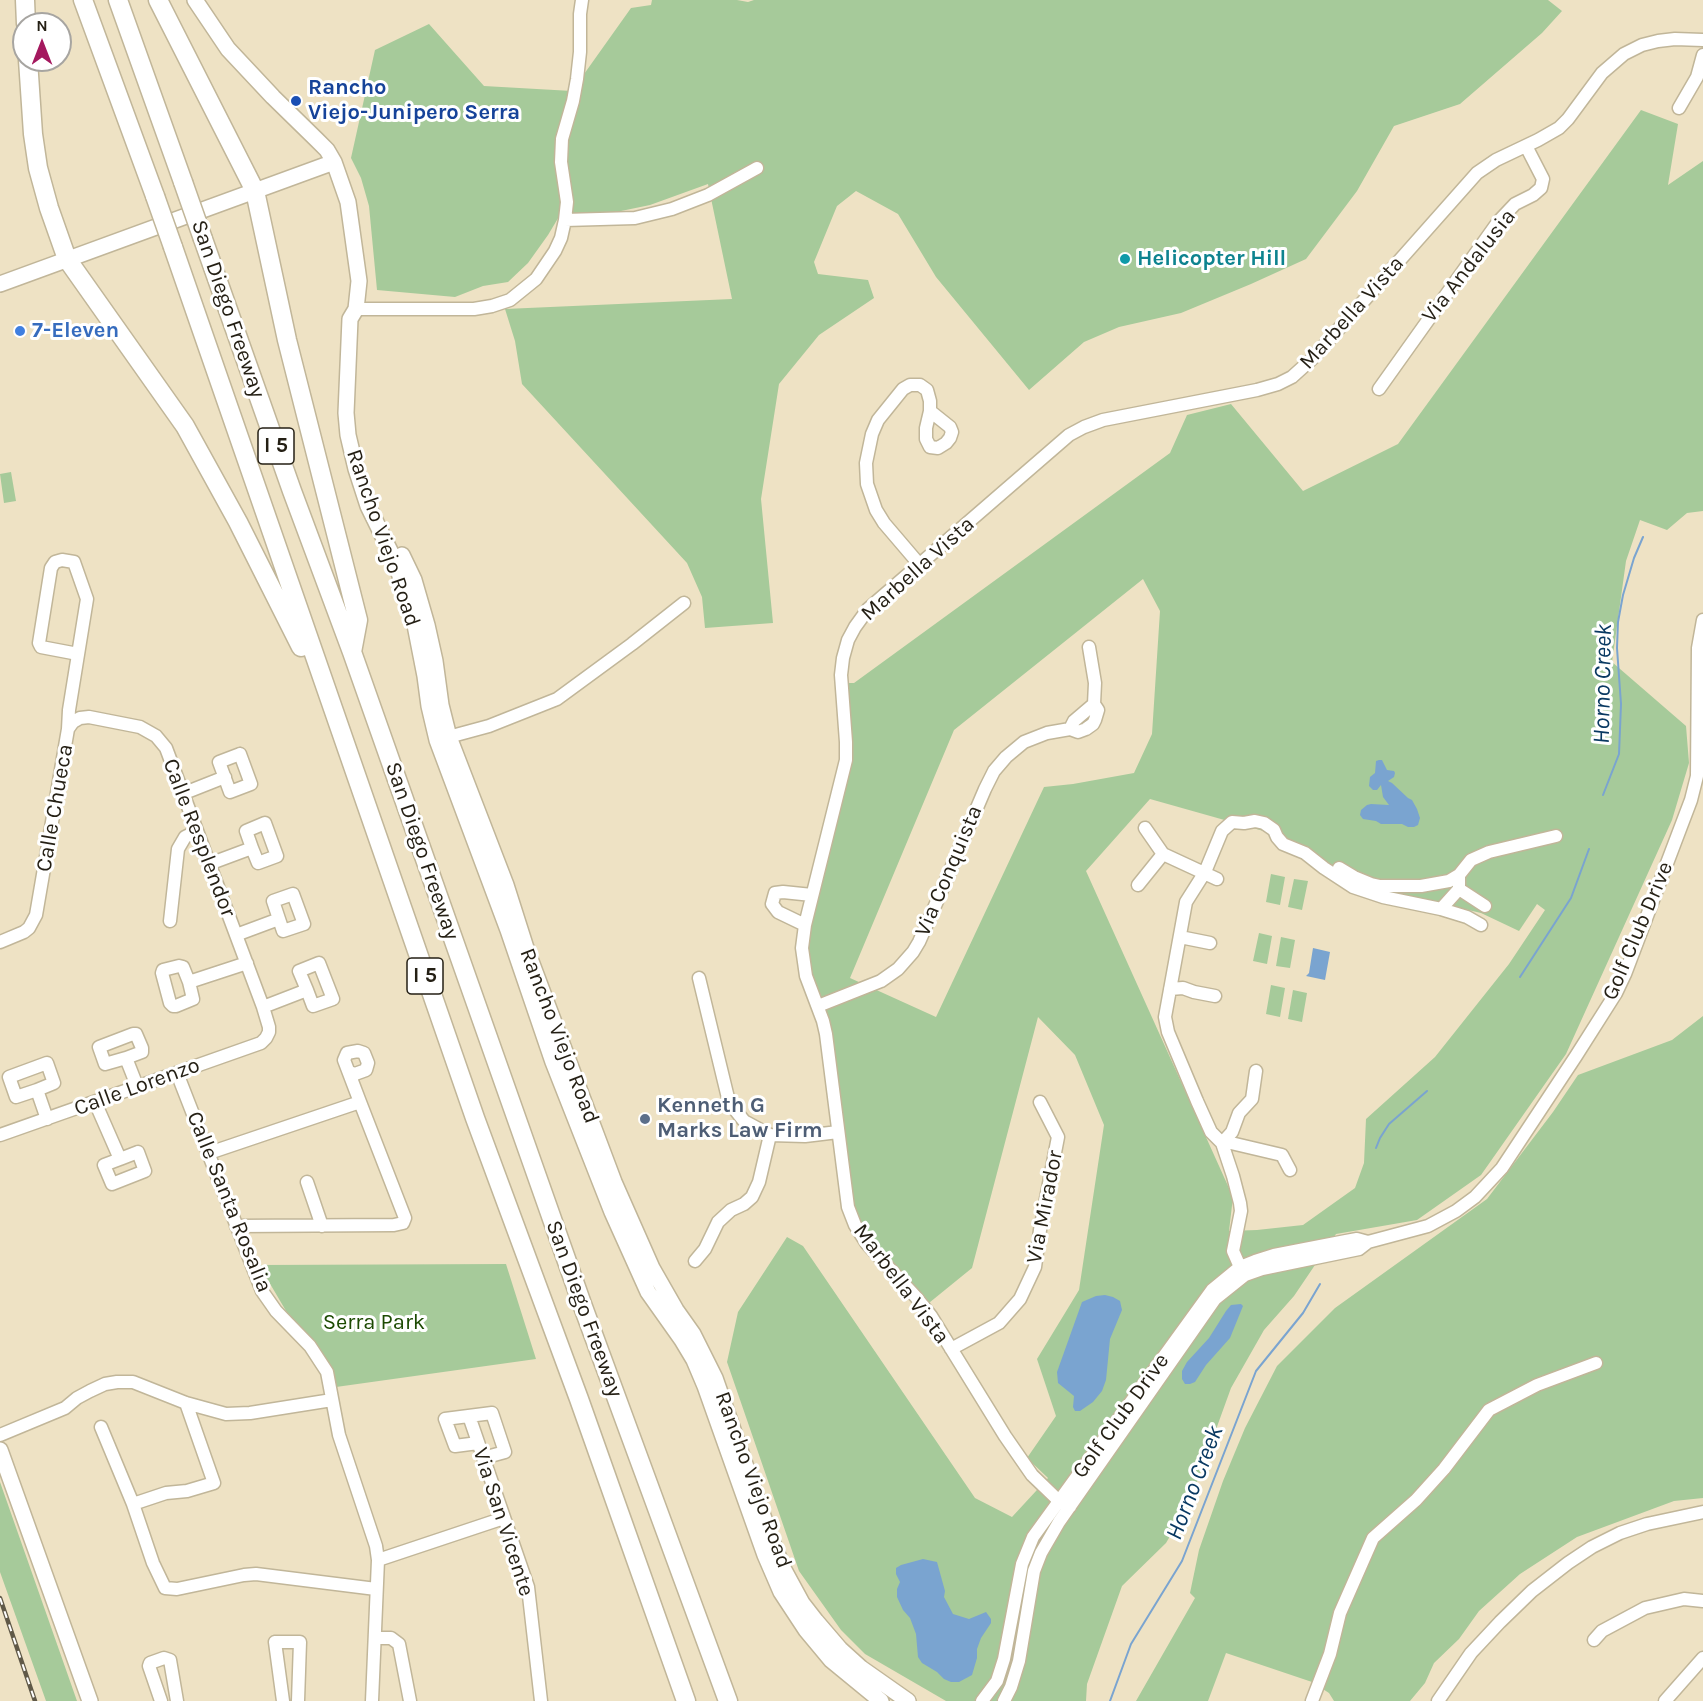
<!DOCTYPE html>
<html>
<head>
<meta charset="utf-8">
<style>
	body { margin:0 }
	#map { position:relative; width:1703px; height:1701px; overflow:hidden; background:#eee2c4; font-family:Karla,sans-serif }
	canvas { display:block }
	.north { position:absolute; left:12px; top:12px; width:60px; height:60px; box-sizing:border-box; background:#fff; border:2px solid #a7a5a1; border-radius:50%; rotate:0deg; font-size:16px; font-weight:700; line-height:24px; text-align:center; color:#241f14 }
	.north::after { content:''; display:block; margin:auto; width:21px; height:27px; background:#a4185e; clip-path:polygon(50% 0,100% 100%,50% 72%,0 100%) }
</style>
</head>
<body>
<div id="map">
<canvas width="1703" height="1701"></canvas>
<div class="north">N</div>
</div>
<script>
const ctx = document.querySelector('canvas').getContext('2d');
ctx.lineJoin = 'round';
function fillPath(path, color) { ctx.fillStyle = color; ctx.fill(path, 'evenodd'); }
const shape = rows => new Path2D(rows.map(r => 'M' + r).join(''));
function trace(path, color, width, dash) { ctx.strokeStyle = color; ctx.lineWidth = width; ctx.lineCap = dash ? 'butt' : 'round'; ctx.setLineDash(dash || []); ctx.stroke(path); }
function drawText(font, color, halo, rows, align = 'center') {
  ctx.font = font + ' Karla,sans-serif'; ctx.lineWidth = 6; ctx.setLineDash([]); ctx.textBaseline = 'middle'; ctx.strokeStyle = halo; ctx.fillStyle = color; for (const [text, x, y, turn = 0] of rows) {
    ctx.save(); ctx.translate(x, y); ctx.rotate((+turn || 0) * Math.PI / 180); ctx.textAlign = isNaN(turn) ? turn : align; if (halo) ctx.strokeText(text, 0, 0); ctx.fillText(text, 0, 0); ctx.restore();
  }
}
fillPath(shape([
	[652,0,737,0,748,2,754,0,1548,0,1562,11,1542,33,1460,104,1394,126,1357,191,1306,259,1251,284,1181,313,1119,327,1084,342,1029,390,936,277,898,214,856,191,837,206,814,262,818,274,868,280,874,298,819,335,779,384,761,499,773,623,705,628,702,597,687,563,522,384,515,341,505,309,732,299,708,184,650,205,597,216,560,215,548,235,528,263,508,282,483,286,455,297,377,290,369,206,361,178,351,158,375,50,429,24,484,86,572,91,631,8,651,5],
	[1641,110,1678,124,1668,185,1703,161,1703,511,1687,513,1667,530,1640,520,1626,561,1612,662,1686,726,1689,763,1672,820,1566,1054,1481,1175,1417,1220,1336,1234,1294,1296,1264,1330,1231,1388,1189,1504,1166,1543,1122,1586,1087,1684,1086,1701,946,1701,865,1654,841,1630,799,1571,727,1362,738,1312,787,1237,803,1246,975,1498,1012,1517,1048,1478,1027,1458,1056,1416,1037,1359,1079,1290,1104,1125,1075,1055,1038,1017,972,1268,924,1307,855,1225,826,1034,802,948,846,760,842,683,854,683,1170,453,1187,415,1231,404,1303,491,1398,444],
	[1143,579,1160,611,1152,734,1134,773,1073,784,1044,787,936,1017,850,978,954,730],
	[1150,799,1267,832,1359,884,1481,913,1519,931,1537,904,1545,910,1509,964,1435,1057,1366,1119,1364,1163,1355,1188,1303,1225,1257,1230,1229,1231,1233,1197,1086,871],
	[11,472,16,501,4,503,0,474],
	[1271,874,1285,877,1280,905,1266,902],
	[1294,879,1308,881,1302,910,1288,907],
	[1259,933,1272,936,1267,964,1253,961],
	[1281,937,1295,940,1290,968,1276,966],
	[1271,985,1285,988,1280,1017,1266,1014],
	[1293,990,1307,993,1302,1022,1288,1019],
	[1703,1016,1703,1498,1674,1501,1577,1537,1520,1574,1479,1611,1459,1639,1434,1663,1425,1683,1410,1701,1334,1701,1329,1693,1312,1682,1226,1653,1208,1701,1136,1701,1195,1598,1190,1593,1199,1550,1223,1481,1245,1428,1277,1366,1335,1308,1487,1199,1553,1112,1578,1075,1672,1040],
	[506,1264,536,1359,336,1387,306,1335,289,1316,259,1265],
	[0,1482,77,1701,46,1701,0,1572]
]), '#a6ca9a');
fillPath(shape([
	[1379,760,1382,760,1387,770,1394,771,1395,773,1394,777,1388,781,1392,783,1408,798,1412,800,1417,809,1420,818,1418,825,1414,827,1408,827,1402,824,1381,824,1376,821,1363,819,1360,815,1361,810,1367,805,1371,804,1389,805,1383,797,1381,785,1377,790,1373,790,1369,786,1370,777,1375,773,1376,761],
	[1313,948,1330,952,1325,980,1306,976,1309,973],
	[1105,1295,1113,1297,1120,1301,1122,1310,1110,1339,1106,1380,1102,1391,1093,1402,1080,1411,1075,1411,1073,1407,1074,1396,1058,1383,1057,1372,1082,1302,1096,1296],
	[1241,1304,1243,1306,1230,1338,1206,1365,1195,1382,1190,1384,1185,1384,1182,1379,1182,1371,1187,1362,1209,1338,1226,1311,1231,1305],
	[923,1559,937,1562,945,1591,944,1597,953,1614,969,1619,986,1612,991,1619,991,1623,981,1638,977,1649,977,1658,972,1675,959,1682,951,1682,944,1679,937,1672,922,1663,918,1657,916,1634,910,1618,903,1610,897,1597,897,1589,900,1582,896,1574,896,1568,901,1565]
]), '#7aa4d0');
trace(shape([
	[1603,795,1619,754,1621,704,1617,648,1618,622,1623,595,1634,558,1643,537],
	[1520,977,1571,898,1589,849],
	[1376,1148,1380,1138,1389,1124,1427,1091],
	[1110,1701,1131,1644,1182,1561,1256,1371,1303,1313,1320,1284]
]), '#7aa4d0', 2);
const minor = shape([
	[1679,108,1697,77,1703,55],
	[565,220,635,218,672,209,708,195,757,168],
	[356,309,474,309,492,306,510,300,536,279,555,251,561,238,565,220,567,202,561,162,562,139,573,101,577,79,580,52,580,14,582,0],
	[1379,389,1498,222,1515,204,1533,195,1541,188,1543,179,1526,146],
	[919,564,884,523,876,510,867,484,866,463,872,434,878,420,903,389,910,385,920,385,927,390,930,401,930,411,926,428,926,439,930,447,938,448,946,443,950,438,952,432,950,427,930,411],
	[1070,729,1074,721,1094,704],
	[441,739,489,726,557,699,632,644,684,603],
	[240,754,251,784,230,792,219,762,240,754],
	[182,794,225,777],
	[1145,828,1163,854],
	[209,864,252,848,246,831,265,823,277,856,258,863,252,848],
	[1339,868,1354,877,1371,884,1380,886,1421,886,1449,881,1459,875,1471,860,1489,852,1556,836],
	[1138,885,1163,854,1217,879],
	[1459,889,1485,906],
	[1441,909,1459,889,1459,875],
	[170,921,178,849,185,837,197,831],
	[805,925,778,912,772,904,775,893,783,892,812,895],
	[236,935,279,919,273,901,293,894,304,924,283,931,279,919],
	[1180,937,1210,943],
	[0,942,24,932,29,928,36,915,68,729,69,710,87,599,74,562,62,560,55,562,51,568,39,643,41,647,78,654],
	[699,978,729,1102,744,1121,770,1135,805,1136,838,1132],
	[189,982,183,967,179,966,163,970,162,973,170,1003,173,1006,176,1006,193,999,189,982,247,963],
	[1170,989,1183,988,1194,992,1215,996],
	[818,1006,881,981,898,969,913,952,919,942,938,899,985,789,994,771,1006,757,1024,742,1047,733,1070,729,1078,732,1086,729,1093,724,1095,720,1098,710,1094,704,1095,683,1089,647],
	[263,1007,307,990,299,971,319,963,333,999,313,1006,307,990],
	[126,1058,105,1064,99,1047,133,1034,136,1034,142,1048,142,1052,126,1058,137,1086],
	[177,1073,262,1291,276,1311,310,1346,327,1372,339,1435,376,1546,378,1560,372,1701],
	[37,1090,16,1097,9,1077,47,1063,54,1083,37,1090,47,1119],
	[95,1102,120,1159,104,1165,112,1184,145,1171,138,1152,120,1159],
	[0,1135,261,1043,266,1038,269,1032,269,1027,263,1007,166,748,156,736,140,727,89,717,80,718,73,722,68,729],
	[1222,1143,1232,1132,1239,1113,1252,1099,1256,1071],
	[1222,1143,1231,1143,1282,1155,1290,1170],
	[209,1153,360,1102],
	[307,1182,322,1226],
	[236,1226,394,1225,403,1223,405,1218,360,1102,344,1060,347,1053,358,1051,364,1053,368,1063,366,1070,355,1074,349,1072],
	[695,1261,705,1249,718,1222,731,1210,744,1204,752,1197,759,1182,770,1135],
	[1245,1275,1240,1267,1233,1251,1241,1211,1240,1203,1233,1176,1222,1143,1211,1132,1197,1101,1168,1032,1165,1017,1186,902,1205,872,1222,831,1232,822,1244,823,1255,821,1264,823,1274,830,1277,837,1283,844,1305,853,1324,868,1353,887,1383,897,1441,909,1467,917,1481,925],
	[951,1349,999,1323,1020,1299,1035,1267,1040,1230,1058,1137,1040,1102],
	[469,1416,528,1587,541,1701],
	[101,1427,133,1504,153,1563,165,1588,177,1589,244,1575,256,1574,376,1589],
	[0,1435,65,1408,77,1398,90,1391,105,1384,117,1382,133,1382,186,1403,226,1414,250,1413,332,1400],
	[478,1443,455,1446,445,1419,492,1413,505,1452,483,1458],
	[133,1504,166,1493,187,1491,214,1483,186,1403],
	[1070,1507,1059,1501,1032,1475,1005,1436,931,1316,916,1297,867,1244,855,1225,848,1207,826,1034,823,1021,806,976,802,948,805,925,846,760,846,742,841,675,843,658,848,640,855,627,868,609,1069,435,1084,427,1103,420,1257,390,1278,384,1292,377,1313,358,1477,173,1496,160,1538,140,1559,128,1568,119,1602,73,1624,54,1642,45,1658,41,1675,39,1703,40],
	[378,1560,504,1518],
	[375,1638,391,1638,399,1644,410,1701],
	[1594,1640,1602,1631,1645,1608,1684,1599,1703,1601],
	[161,1701,149,1666,150,1663,164,1658,170,1660,177,1701],
	[283,1701,275,1642,300,1642,298,1701],
	[982,1701,997,1681,1004,1659,1022,1564,1033,1537,1212,1290,1240,1267,1255,1261,1274,1255,1346,1241,1357,1239,1368,1242],
	[1004,1701,1011,1687,1019,1661,1034,1571,1041,1553,1059,1522,1215,1299,1245,1275,1262,1269,1359,1249,1368,1242,1428,1226,1456,1211,1475,1197,1502,1168,1576,1056,1616,993,1625,974,1691,800,1697,776,1698,648,1703,620],
	[1312,1701,1330,1654,1340,1613,1373,1538,1416,1500,1444,1469,1489,1410,1537,1385,1596,1363],
	[1438,1701,1471,1653,1500,1622,1532,1591,1568,1563,1592,1547,1620,1533,1647,1524,1703,1512],
	[1665,1701,1703,1658]
]);
const major = shape([
	[195,0,228,49,273,97,317,140,327,150,334,162,348,202,359,281,356,309,350,319,346,413,348,435,356,469,368,506,395,561,409,603,415,625,425,676,429,706,437,740,508,930,553,1062,612,1212,648,1292,682,1340,694,1360,705,1386,765,1555,781,1592,806,1630,831,1660,881,1701],
	[0,284,334,162],
	[402,555,414,580,427,625,435,661,441,705,449,737,506,885,526,948,614,1182,652,1268,676,1310,693,1334,715,1378,770,1536,783,1568,802,1603,816,1621,840,1649,861,1668,908,1701],
	[0,1450,90,1701]
]);
const highway = shape([
	[25,0,26,24],
	[83,0,155,196],
	[118,0,183,182],
	[158,0,255,191,287,340,358,620,352,652],
	[28,60,33,134,38,168,49,208,67,259,185,426,238,522,301,647],
	[203,239,292,491,352,652,582,1304,728,1701],
	[173,247,475,1118,579,1399,686,1701]
]);
trace(minor, '#c1b699', 15);
trace(major, '#c1b699', 18);
trace(highway, '#c1b699', 21);
trace(minor, '#fff', 12);
trace(major, '#fff', 15);
trace(highway, '#fff', 18);
const rail = shape([
	[0,1598,35,1701]
]);
trace(rail, '#605948', 4.5);
trace(rail, '#fff', 2, [7]);
const highwayBridge = shape([
	[183,182,203,239],
	[155,196,173,247]
]);
trace(highwayBridge, '#c1b699', 21, []);
trace(highwayBridge, '#fff', 18);
for (const [x, y, r, color] of [
	[296,101,6,"#1a4fb4"],
	[1125,259,6,"#0f9aa8"],
	[20,331,6,"#3f7fe0"],
	[645,1119,6,"#5c6f8a"]
]) { const dot = new Path2D(); dot.arc(x, y, r, 0, 2 * Math.PI); ctx.fillStyle = color; ctx.fill(dot); trace(dot, '#fff', 2); }
for (const [x, y, w] of [
	[276,446,36],
	[425,976,36]
]) { const box = new Path2D(); box.roundRect(x - w / 2, y - 18, w, 36, 4.5); ctx.fillStyle = '#fff'; ctx.fill(box); trace(box, '#241f14', 1.5); }
drawText('bold 21px', '#241f14', null, [
	["I 5",276,446],
	["I 5",425,976]
]);
drawText('bold 22px', '#164399', '#fff', [
	["Rancho",308,88],
	["Viejo-Junipero Serra",308,113]
], 'left');
drawText('bold 22px', '#0d838f', '#fff', [
	["Helicopter Hill",1137,259]
], 'left');
drawText('22px', '#241f14', '#fff', [
	["Via Andalusia",1469,266,-52],
	["San Diego Freeway",228,309,71],
	["Marbella Vista",1352,313,-48],
	["Rancho Viejo Road",383,538,71],
	["Marbella Vista",918,569,-42],
	["Calle Chueca",55,808,-80],
	["Calle Resplendor",199,838,69],
	["San Diego Freeway",422,851,71],
	["Via Conquista",949,871,-67],
	["Golf Club Drive",1638,931,-67],
	["Rancho Viejo Road",559,1036,69],
	["Calle Lorenzo",137,1087,-20],
	["Calle Santa Rosalia",229,1202,68],
	["Via Mirador",1045,1207,-79],
	["Marbella Vista",901,1284,53],
	["San Diego Freeway",584,1309,70],
	["Golf Club Drive",1121,1416,-54],
	["Rancho Viejo Road",753,1480,70],
	["Via San Vicente",503,1522,72]
]);
drawText('bold 22px', '#366cbe', '#fff', [
	["7-Eleven",32,331]
], 'left');
drawText('bold 22px', '#4e5e75', '#fff', [
	["Kenneth G",657,1106],
	["Marks Law Firm",657,1131]
], 'left');
drawText('22px', '#1c4a02', '#fff', [
	["Serra Park",374,1323]
]);
drawText('italic 24px', '#093962', '#fff', [
	["Horno Creek",1603,684,-89],
	["Horno Creek",1195,1483,-69]
]);
</script>
</body>
</html>
